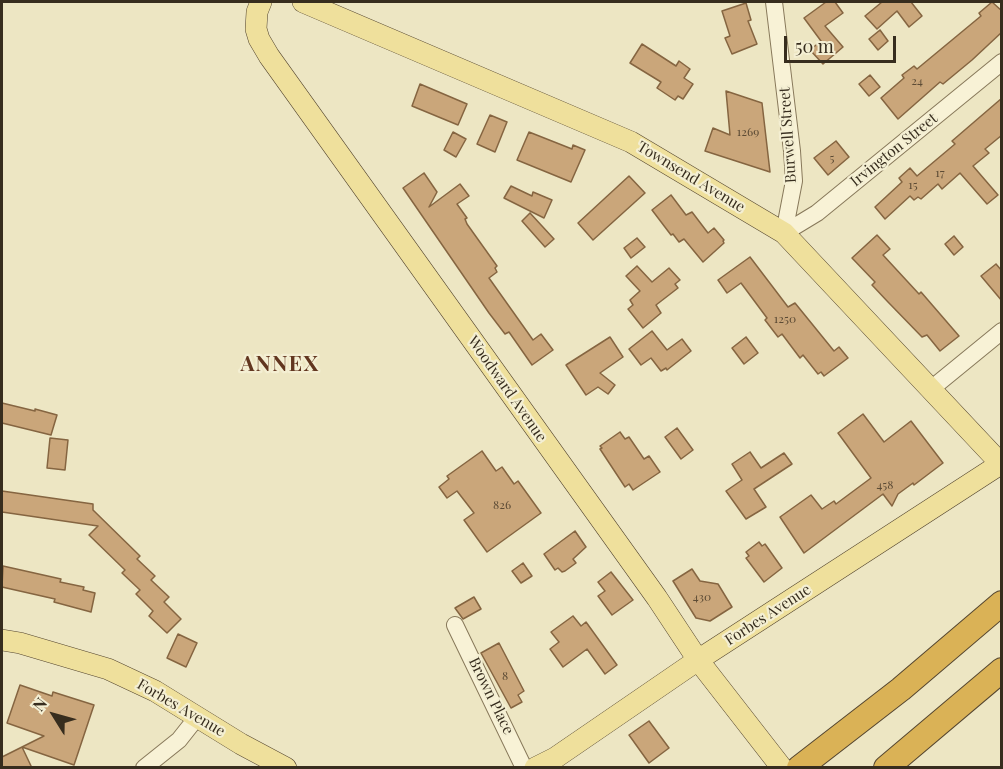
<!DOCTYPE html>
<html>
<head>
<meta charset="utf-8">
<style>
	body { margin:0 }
	#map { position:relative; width:1003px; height:769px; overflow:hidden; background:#ede6c3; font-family:"Playfair Display",serif }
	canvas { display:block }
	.frame { position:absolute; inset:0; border:3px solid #372d1e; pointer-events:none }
	.north { position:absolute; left:24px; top:685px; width:60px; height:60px; -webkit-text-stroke:4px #f4efd3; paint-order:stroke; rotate:307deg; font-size:16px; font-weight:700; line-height:24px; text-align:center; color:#372d1e }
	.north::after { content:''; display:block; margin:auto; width:21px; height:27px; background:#372d1e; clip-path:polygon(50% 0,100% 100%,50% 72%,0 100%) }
	.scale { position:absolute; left:784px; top:36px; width:112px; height:27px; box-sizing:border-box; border:3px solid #372d1e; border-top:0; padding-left:8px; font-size:18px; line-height:21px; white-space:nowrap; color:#372d1e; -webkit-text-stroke:4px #f4efd3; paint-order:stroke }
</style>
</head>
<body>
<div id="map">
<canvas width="1003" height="769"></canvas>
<div class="frame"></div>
<div class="north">N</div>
<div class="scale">50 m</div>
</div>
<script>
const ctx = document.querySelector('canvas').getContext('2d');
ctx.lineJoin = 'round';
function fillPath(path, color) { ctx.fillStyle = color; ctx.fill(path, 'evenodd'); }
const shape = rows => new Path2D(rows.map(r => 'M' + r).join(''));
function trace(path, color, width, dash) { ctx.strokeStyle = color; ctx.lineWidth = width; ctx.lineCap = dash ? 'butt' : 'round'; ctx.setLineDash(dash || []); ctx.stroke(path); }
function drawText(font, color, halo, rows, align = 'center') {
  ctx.font = font + ' "Playfair Display",serif'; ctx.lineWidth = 4.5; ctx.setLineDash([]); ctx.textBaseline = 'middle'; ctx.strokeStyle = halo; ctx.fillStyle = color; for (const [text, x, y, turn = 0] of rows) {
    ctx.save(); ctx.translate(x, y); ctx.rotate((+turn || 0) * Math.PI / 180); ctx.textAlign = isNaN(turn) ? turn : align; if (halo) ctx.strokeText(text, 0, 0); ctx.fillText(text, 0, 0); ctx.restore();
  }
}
const building = shape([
	[826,2,835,2,843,13,825,26,843,47,823,64,810,50,821,41,804,18,826,2],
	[882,2,911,2,922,16,909,27,897,11,877,29,865,16,882,2],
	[992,2,1002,11,1002,32,972,60,943,84,940,82,898,119,881,98,904,78,902,75,914,66,917,69,981,16,979,13,992,2],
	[746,3,751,20,748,21,757,44,732,54,725,38,730,36,722,11,746,3],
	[880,30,888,41,878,50,869,39,880,30],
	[642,44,676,66,679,61,690,69,684,78,693,84,683,99,678,96,675,100,657,88,661,82,630,63,642,44],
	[870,75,880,87,869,96,859,84,870,75],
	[420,84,467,104,458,125,412,106,420,84],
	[726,91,762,103,770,172,705,151,713,128,730,135,726,91],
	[1002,98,1002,135,985,149,989,153,973,166,998,195,987,204,960,173,942,189,938,184,921,199,918,197,914,200,910,196,885,219,875,207,902,182,899,178,910,168,917,176,955,144,952,141,1002,98],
	[490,115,507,122,495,152,477,144,490,115],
	[453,132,466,139,456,157,444,150,453,132],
	[529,132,572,149,573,145,585,150,571,182,517,160,529,132],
	[836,141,849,157,828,175,814,158,836,141],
	[424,173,437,192,429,207,460,184,469,196,457,204,467,218,465,219,467,224,497,266,495,268,497,272,489,278,533,340,541,334,553,350,532,365,509,332,505,334,489,313,403,188,424,173],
	[629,176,645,193,593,240,578,223,629,176],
	[511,186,532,196,533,192,552,200,544,218,504,198,511,186],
	[671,195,686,215,692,212,708,233,714,228,724,240,723,241,724,243,703,262,684,239,679,242,673,234,671,235,652,210,671,195],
	[530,213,554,239,545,247,522,221,530,213],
	[877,235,890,249,883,255,919,294,921,292,959,336,940,351,927,335,922,337,888,302,872,285,875,282,852,258,877,235],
	[954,236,963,247,954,255,945,244,954,236],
	[637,238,645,247,631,258,624,248,637,238],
	[750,257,788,307,795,303,834,351,839,347,848,358,824,376,821,372,818,374,803,355,800,358,782,334,778,337,765,320,767,318,741,283,727,293,718,280,750,257],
	[996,264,1002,271,1002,301,981,276,996,264],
	[637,266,652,282,669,268,680,280,675,284,678,288,656,305,661,313,643,328,628,309,633,305,630,300,640,291,626,276,637,266],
	[652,331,667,350,682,339,691,351,667,370,666,368,661,371,651,358,641,365,629,349,652,331],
	[610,337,623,357,600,373,615,385,608,394,598,387,586,395,566,365,610,337],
	[746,337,758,353,744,364,732,348,746,337],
	[2,403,35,411,35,409,57,415,51,435,2,423,2,403],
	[863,414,884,442,911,421,943,463,914,485,913,483,898,494,892,506,883,494,804,553,780,517,811,495,822,509,834,501,836,504,871,478,838,433,863,414],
	[677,428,693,450,681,459,665,437,677,428],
	[620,432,625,439,629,437,644,459,649,456,660,472,633,490,629,484,625,487,600,449,602,448,600,446,620,432],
	[50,438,68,440,65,470,47,468,50,438],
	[482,451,496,471,502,467,514,484,518,481,541,513,487,552,464,520,474,513,457,491,447,498,439,487,449,479,447,476,482,451],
	[750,452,761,468,784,453,792,464,754,489,766,507,746,519,726,491,742,480,732,464,750,452],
	[2,491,93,504,93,510,140,556,137,559,155,576,151,580,169,597,164,602,181,619,167,633,149,616,153,611,136,594,140,590,122,573,125,570,89,535,98,526,2,512,2,491],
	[575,531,586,547,573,559,576,563,565,571,562,572,558,568,555,570,544,554,575,531],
	[759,542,762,546,765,544,782,568,764,582,746,558,749,556,746,552,759,542],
	[523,563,532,576,521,583,512,571,523,563],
	[3,566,61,579,60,582,84,587,83,590,95,593,91,612,54,602,55,599,2,587,3,566],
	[692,569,700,581,718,584,732,607,710,621,696,618,673,581,692,569],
	[611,572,633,600,612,615,598,596,605,591,598,582,611,572],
	[474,597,481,609,463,619,455,608,474,597],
	[573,616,581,626,586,622,617,665,605,674,587,649,563,667,550,649,559,642,551,632,573,616],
	[178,634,197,643,186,667,167,658,178,634],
	[499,643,524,691,518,695,522,702,511,708,481,653,499,643],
	[20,685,52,696,53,692,94,705,74,765,22,747,32,768,2,768,2,757,44,736,7,723,20,685],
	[649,721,669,748,649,763,629,735,649,721]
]);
fillPath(building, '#caa67a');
trace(building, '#856541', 1.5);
const minor = shape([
	[774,2,792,151,794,181,784,233],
	[784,233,817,213,1002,62],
	[931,389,1002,331],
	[455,625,524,768],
	[144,768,179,740,198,716]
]);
const major = shape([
	[261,2,257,12,256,29,259,39,269,56,657,598,698,660,782,768],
	[303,2,631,142,784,233,1002,465],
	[2,640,20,643,108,669,155,691,241,744,286,768],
	[535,768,555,758,698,660,1002,463]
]);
const highway = shape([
	[799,768,901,689,1002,603],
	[886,768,1002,670]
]);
trace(minor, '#87785a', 18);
trace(major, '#54452f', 22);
trace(highway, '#54452f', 26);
trace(minor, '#f8f2d6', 16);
trace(major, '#efe09c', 21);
trace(highway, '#dab256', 24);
drawText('12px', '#5c4b35', null, [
	["24",917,81],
	["1269",748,132],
	["5",832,158],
	["17",940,173],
	["15",913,185],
	["1250",785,319],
	["458",885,485],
	["826",502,505],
	["430",702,597],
	["8",505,676]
]);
drawText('15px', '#372d1e', '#f4efd3', [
	["Burwell Street",788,135,-94],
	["Irvington Street",894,150,-39],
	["Townsend Avenue",691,177,31],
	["Woodward Avenue",507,389,55],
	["Forbes Avenue",768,615,-33],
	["Brown Place",491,696,64],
	["Forbes Avenue",181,708,30]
]);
ctx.letterSpacing = '1.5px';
drawText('bold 21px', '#62361f', '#f4efd3', [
	["ANNEX",280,364]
]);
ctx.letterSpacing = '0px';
</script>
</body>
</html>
